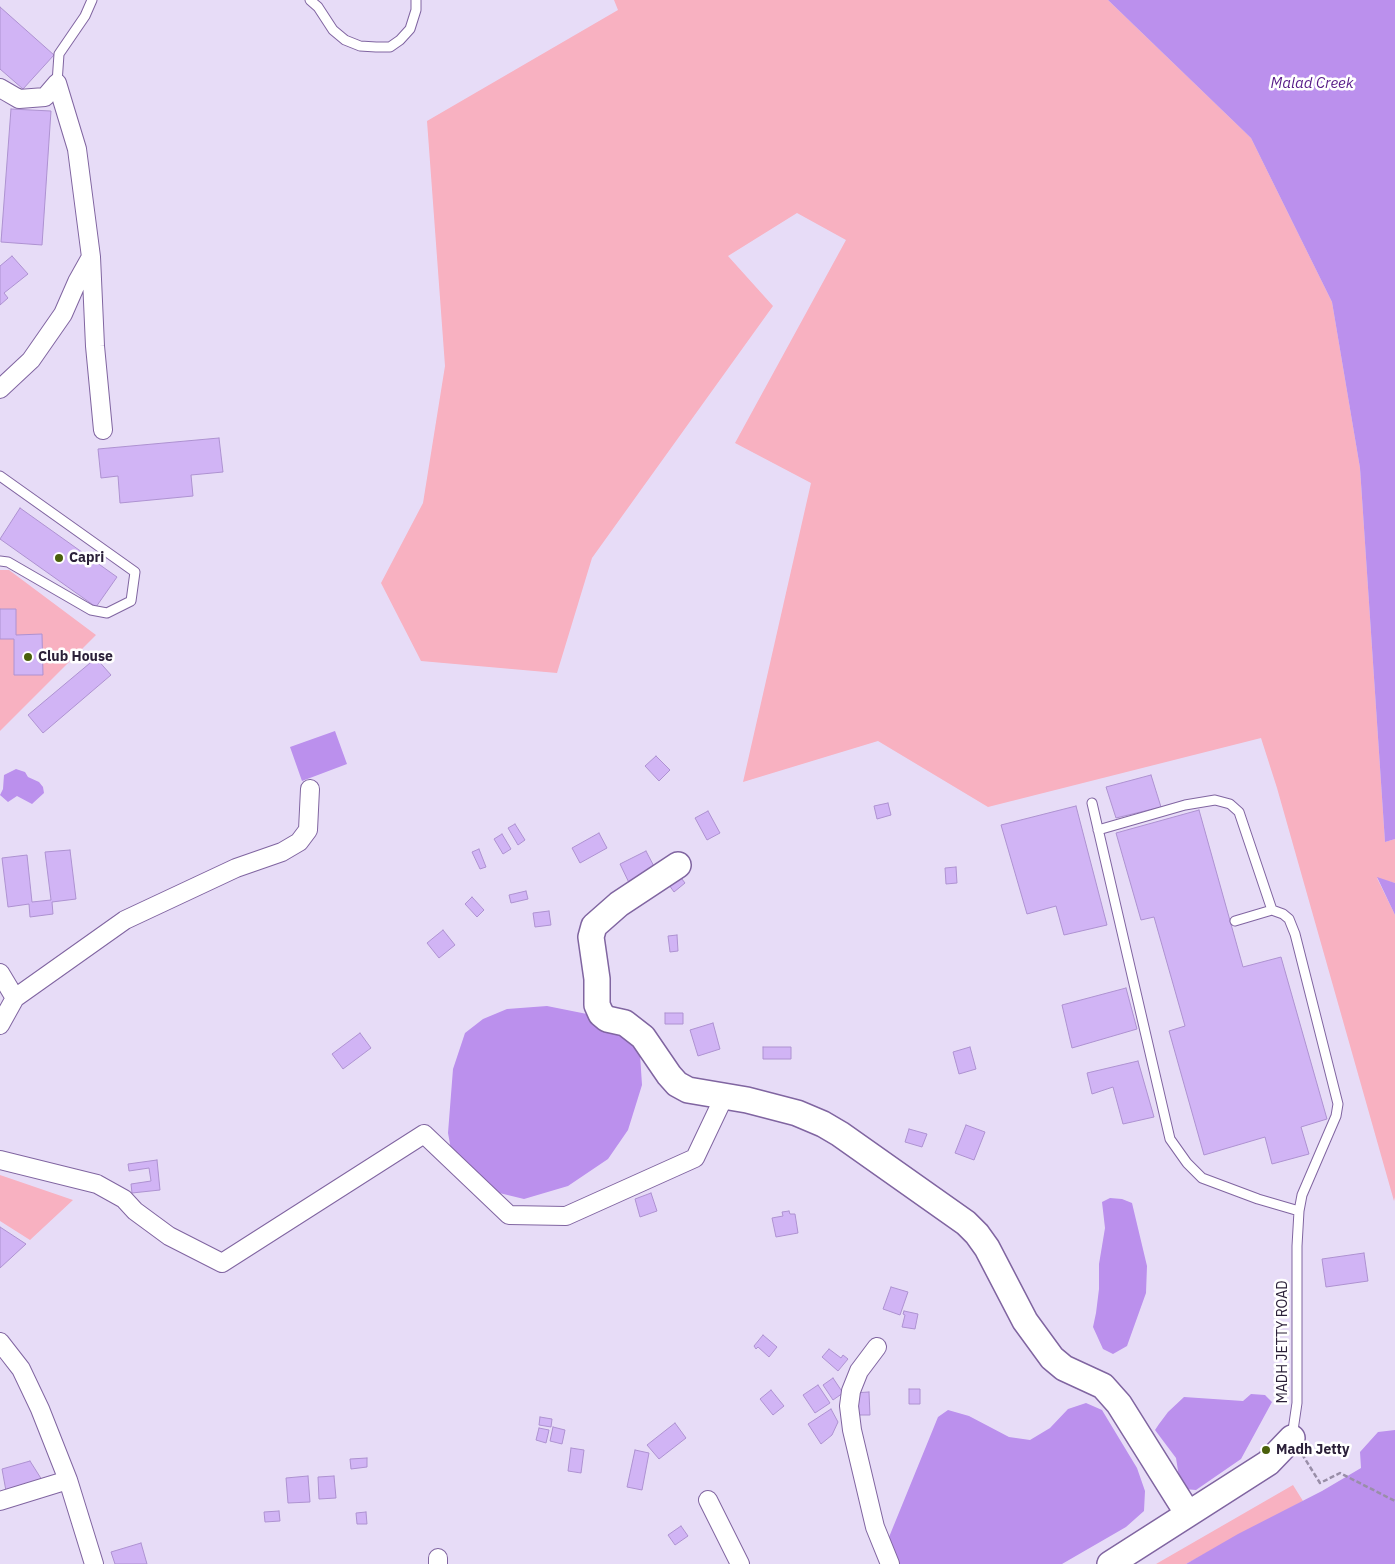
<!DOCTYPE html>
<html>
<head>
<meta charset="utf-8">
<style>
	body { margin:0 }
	canvas { display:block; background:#e7dcf7 }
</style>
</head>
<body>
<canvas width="1395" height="1564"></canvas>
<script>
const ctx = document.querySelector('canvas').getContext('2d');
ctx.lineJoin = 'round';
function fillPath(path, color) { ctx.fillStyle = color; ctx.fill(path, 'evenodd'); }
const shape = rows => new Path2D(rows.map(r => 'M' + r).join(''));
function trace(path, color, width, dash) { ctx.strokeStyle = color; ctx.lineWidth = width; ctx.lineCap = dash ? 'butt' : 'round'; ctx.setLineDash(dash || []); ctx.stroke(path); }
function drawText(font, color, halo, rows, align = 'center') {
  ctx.font = font + ' "IBM Plex Sans",sans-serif'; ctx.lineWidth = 5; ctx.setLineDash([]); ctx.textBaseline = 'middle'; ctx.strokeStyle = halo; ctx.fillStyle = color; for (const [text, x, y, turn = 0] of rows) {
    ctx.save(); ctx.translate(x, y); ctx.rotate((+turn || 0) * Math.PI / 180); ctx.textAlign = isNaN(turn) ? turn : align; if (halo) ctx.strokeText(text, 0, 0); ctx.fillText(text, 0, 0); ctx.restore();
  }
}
fillPath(shape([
	[614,0,1108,0,1251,138,1332,302,1360,468,1385,842,1395,839,1395,883,1377,878,1395,915,1395,1197,1394,1201,1277,788,1261,738,988,807,878,741,743,782,811,483,735,443,846,240,797,213,728,256,773,306,592,558,557,673,421,661,381,583,423,503,445,366,427,121,618,10],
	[0,570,9,570,96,635,0,731],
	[0,1175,73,1200,30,1240,0,1221],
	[1293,1485,1303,1501,1186,1564,1156,1564]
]), '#f8b1c1');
fillPath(shape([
	[1108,0,1395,0,1395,839,1385,842,1360,468,1332,302,1251,138],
	[335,731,347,764,302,781,290,747],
	[16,769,25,772,28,777,39,782,43,787,44,793,32,804,17,796,8,802,0,795,3,789,4,775],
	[1377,877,1395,883,1395,915],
	[547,1006,587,1014,627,1033,640,1054,642,1085,628,1130,608,1159,568,1186,524,1199,487,1190,452,1155,448,1133,453,1069,465,1033,483,1019,507,1009],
	[1110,1198,1122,1199,1132,1203,1147,1266,1146,1293,1127,1346,1113,1354,1103,1349,1093,1327,1096,1313,1099,1289,1099,1264,1105,1228,1102,1202],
	[1251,1394,1265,1395,1272,1402,1241,1459,1196,1490,1184,1489,1180,1483,1176,1458,1155,1430,1159,1424,1168,1412,1184,1397,1243,1401],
	[1086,1403,1102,1410,1137,1468,1145,1491,1144,1511,1126,1527,1062,1564,896,1564,887,1542,938,1417,948,1410,969,1416,1009,1437,1030,1440,1050,1428,1068,1409],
	[1395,1430,1395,1564,1186,1564,1238,1534,1322,1491,1361,1468,1360,1452,1378,1432]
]), '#bb90ed');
const building = shape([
	[0,7,54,55,23,89,0,69,0,7],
	[11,109,51,111,42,245,1,242,11,109],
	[12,256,28,274,4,293,8,298,0,305,0,266,12,256],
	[219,438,223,472,191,475,193,496,120,503,118,476,101,478,98,449,219,438],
	[20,508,117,577,96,607,0,539,20,508],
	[0,609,16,609,16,635,42,634,43,675,14,675,14,639,0,639,0,609],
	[96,658,111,675,43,733,28,715,96,658],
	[656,756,670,770,659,781,645,766,656,756],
	[1151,775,1161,807,1116,818,1106,787,1151,775],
	[888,803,891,815,877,819,874,806,888,803],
	[1076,806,1107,925,1064,935,1056,906,1027,914,1001,825,1076,806],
	[1199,810,1243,967,1281,957,1327,1119,1301,1127,1309,1154,1272,1164,1265,1137,1204,1155,1169,1031,1185,1026,1154,917,1141,920,1116,833,1199,810],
	[708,811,720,833,707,840,695,818,708,811],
	[515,824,525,840,518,845,508,828,515,824],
	[599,833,607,848,580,863,572,848,599,833],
	[502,834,511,849,503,854,494,839,502,834],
	[479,849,486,867,480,869,472,852,479,849],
	[70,850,76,899,52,902,53,914,30,917,29,904,8,907,2,858,27,855,32,902,51,900,45,852,70,850],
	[646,851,659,876,632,889,620,864,646,851],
	[956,867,957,883,946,884,945,868,956,867],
	[675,870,685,883,674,892,664,878,675,870],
	[526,891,528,899,511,903,509,895,526,891],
	[472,897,484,910,477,917,465,904,472,897],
	[549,911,551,925,535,927,533,913,549,911],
	[443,930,455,945,439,958,427,943,443,930],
	[677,935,678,951,670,952,668,936,677,935],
	[1126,988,1137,1029,1072,1048,1062,1005,1126,988],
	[665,1013,683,1013,683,1024,665,1024,665,1013],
	[713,1023,720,1049,698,1056,690,1030,713,1023],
	[360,1033,371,1048,343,1069,332,1054,360,1033],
	[763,1047,791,1047,791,1059,763,1059,763,1047],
	[970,1047,976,1069,959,1074,953,1052,970,1047],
	[1138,1061,1154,1117,1123,1124,1113,1087,1092,1094,1087,1073,1138,1061],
	[966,1125,985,1132,974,1160,955,1153,966,1125],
	[909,1129,927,1134,922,1147,905,1142,909,1129],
	[157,1160,160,1190,132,1193,131,1184,151,1181,149,1168,129,1171,128,1164,157,1160],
	[651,1193,657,1211,640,1217,635,1199,651,1193],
	[789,1211,790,1214,795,1214,798,1233,776,1237,772,1218,783,1216,782,1212,789,1211],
	[0,1227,26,1244,0,1268,0,1227],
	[1364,1253,1368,1281,1326,1287,1322,1259,1364,1253],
	[891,1287,908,1292,900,1315,883,1309,891,1287],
	[904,1311,918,1314,915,1329,902,1327,905,1315,903,1314,904,1311],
	[763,1335,777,1347,769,1357,758,1347,756,1349,754,1346,763,1335],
	[829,1349,841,1358,843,1355,848,1359,838,1371,822,1357,829,1349],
	[833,1378,843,1393,833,1400,823,1385,833,1378],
	[818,1385,830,1403,815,1413,803,1395,818,1385],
	[909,1389,920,1389,920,1404,909,1404,909,1389],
	[771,1390,784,1406,773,1415,760,1399,771,1390],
	[869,1392,870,1415,854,1415,853,1393,869,1392],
	[831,1409,838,1422,832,1435,821,1444,808,1424,831,1409],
	[540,1417,552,1419,551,1427,539,1425,540,1417],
	[675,1423,686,1438,659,1459,647,1445,675,1423],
	[553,1427,565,1430,562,1444,550,1441,553,1427],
	[539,1428,549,1430,546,1443,536,1440,539,1428],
	[571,1448,584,1450,581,1473,568,1471,571,1448],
	[635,1450,649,1453,642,1490,627,1487,635,1450],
	[367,1458,367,1467,351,1469,350,1459,367,1458],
	[30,1461,42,1480,6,1491,2,1469,30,1461],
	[308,1476,310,1502,288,1503,286,1478,308,1476],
	[334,1476,336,1498,319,1499,318,1477,334,1476],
	[279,1511,280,1521,265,1522,264,1512,279,1511],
	[366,1512,367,1524,357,1524,356,1513,366,1512],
	[681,1526,688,1536,675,1545,668,1535,681,1526],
	[141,1543,147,1564,115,1564,111,1552,141,1543]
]);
fillPath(building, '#d1b4f5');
trace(building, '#ae92d1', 1);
const lane = shape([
	[310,0,318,7,333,30,345,40,360,46,376,47,390,47,400,40,410,29,416,10,416,0],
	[57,83,59,54,85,16,92,0],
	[0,476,135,572,131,601,107,613,91,610,8,562,0,561],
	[1092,803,1170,1139,1187,1163,1202,1178,1258,1199,1299,1211],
	[1098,830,1185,805,1215,800,1230,804,1239,812,1272,910],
	[1235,921,1272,910,1283,914,1289,919,1295,934,1338,1104,1336,1116,1302,1195,1299,1211,1297,1246,1297,1403,1292,1437]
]);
const street = shape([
	[0,88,19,99,45,97,57,83,77,149,91,257,95,346,103,430],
	[0,389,31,360,63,314,77,282,91,257],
	[0,973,15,998],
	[0,1025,15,998,125,920,236,868,282,852,299,842,308,830,310,789],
	[0,1160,97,1184,124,1199,135,1211,169,1236,222,1263,424,1134,509,1215,566,1216,695,1158,724,1097],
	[0,1342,21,1369,40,1409,68,1480],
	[877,1347,859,1371,851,1391,849,1406,852,1430,875,1527,890,1564],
	[708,1500,740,1564],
	[0,1501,68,1480,94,1564],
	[438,1564,438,1558]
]);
const secondary = shape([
	[678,865,619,904,594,926,591,937,597,979,597,1005,601,1014,607,1019,625,1023,643,1037,669,1075,677,1084,688,1090,747,1100,797,1113,823,1124,840,1134,966,1223,977,1234,987,1248,1025,1321,1052,1358,1064,1368,1103,1386,1119,1404,1188,1514],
	[1110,1564,1268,1463,1292,1438]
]);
trace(lane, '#8065a1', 11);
trace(street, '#8065a1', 20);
trace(secondary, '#8065a1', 28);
trace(shape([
	[1302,1454,1320,1483,1340,1473,1395,1501]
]), '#998ea8', 2.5, [5, 2.5]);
trace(lane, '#fff', 9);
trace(street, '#fff', 18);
trace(secondary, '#fff', 25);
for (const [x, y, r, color] of [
	[59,558,5,"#4a600b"],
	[28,657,5,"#4a600b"],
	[1266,1450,5,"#4a600b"]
]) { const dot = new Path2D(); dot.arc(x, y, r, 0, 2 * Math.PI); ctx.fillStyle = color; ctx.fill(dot); trace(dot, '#fff', 2); }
drawText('bold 14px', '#2b2039', '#fff', [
	["Capri",69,558],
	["Club House",38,657],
	["Madh Jetty",1276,1450]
], 'left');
drawText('14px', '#2b2039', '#fff', [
	["MADH JETTY ROAD",1283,1342,-90]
]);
drawText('italic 15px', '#571b87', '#fff', [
	["Malad Creek",1312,84]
]);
</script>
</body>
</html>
